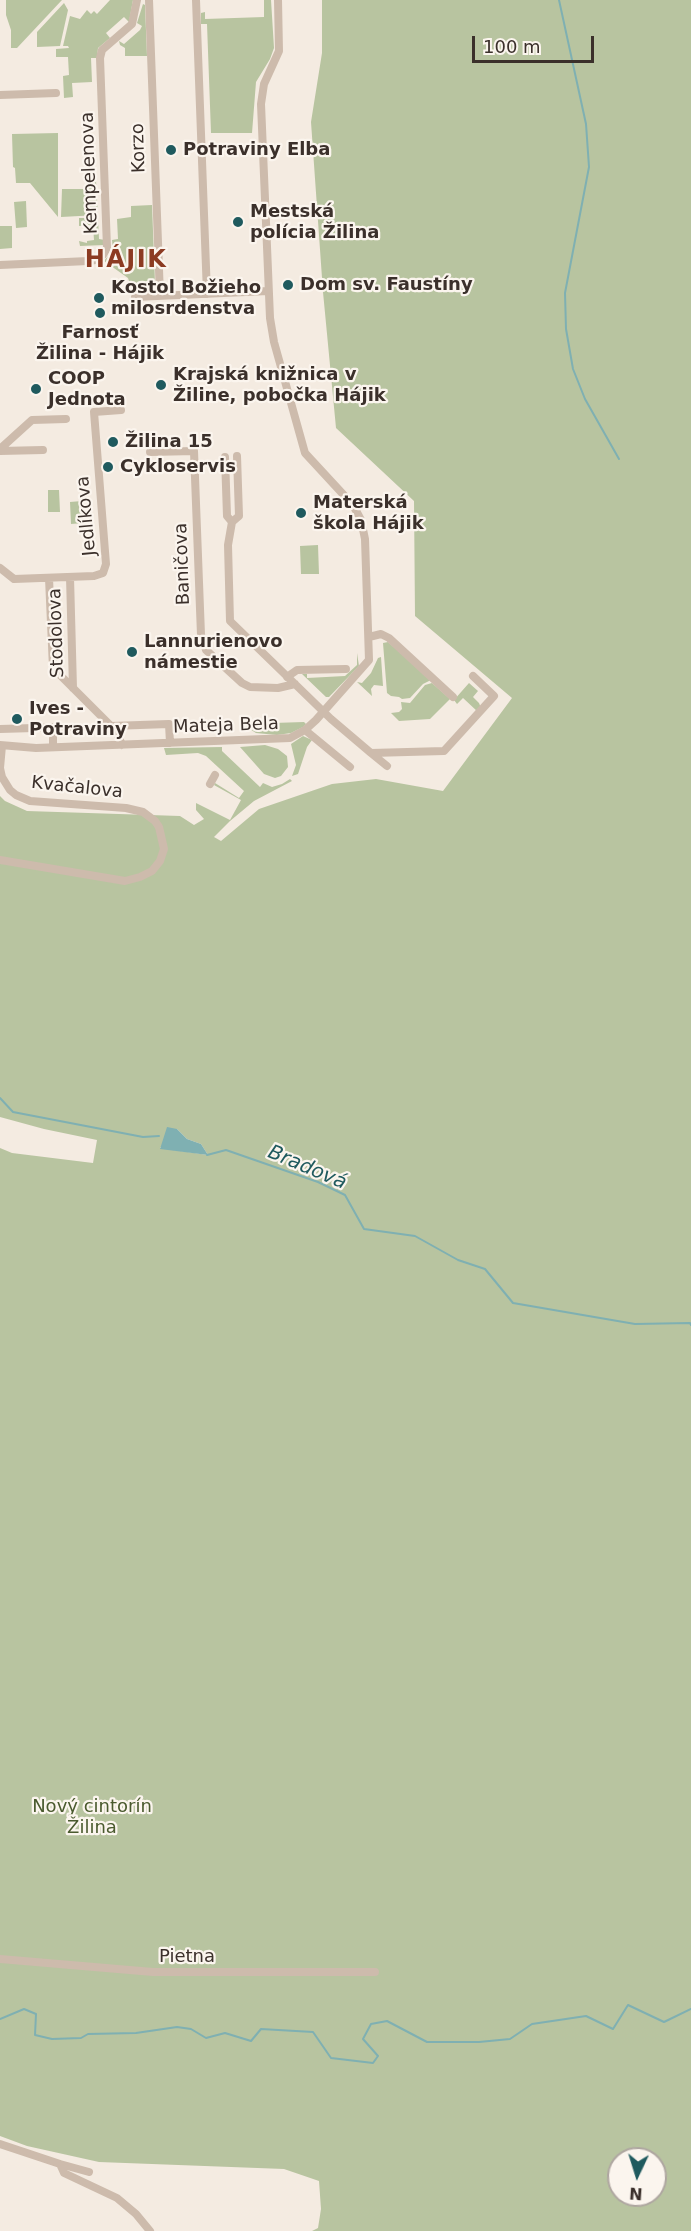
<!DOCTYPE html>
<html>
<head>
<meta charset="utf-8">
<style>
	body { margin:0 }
	#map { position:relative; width:691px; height:2231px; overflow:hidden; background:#f4ebe1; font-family:"DejaVu Sans",sans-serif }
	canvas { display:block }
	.north { position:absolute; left:607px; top:2147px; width:60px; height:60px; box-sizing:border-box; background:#fbf5ee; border:2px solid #aea6a0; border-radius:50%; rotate:184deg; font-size:16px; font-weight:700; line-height:24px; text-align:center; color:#3b302b }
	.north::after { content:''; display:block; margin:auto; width:21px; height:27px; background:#1f5a5e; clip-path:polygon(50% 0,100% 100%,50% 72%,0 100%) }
	.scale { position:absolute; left:472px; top:36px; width:122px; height:27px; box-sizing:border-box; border:3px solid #3b302b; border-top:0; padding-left:8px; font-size:18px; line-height:21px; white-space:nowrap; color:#3b302b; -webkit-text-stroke:4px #fbf5ee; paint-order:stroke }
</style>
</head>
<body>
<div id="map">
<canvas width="691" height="2231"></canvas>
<div class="north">N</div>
<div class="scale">100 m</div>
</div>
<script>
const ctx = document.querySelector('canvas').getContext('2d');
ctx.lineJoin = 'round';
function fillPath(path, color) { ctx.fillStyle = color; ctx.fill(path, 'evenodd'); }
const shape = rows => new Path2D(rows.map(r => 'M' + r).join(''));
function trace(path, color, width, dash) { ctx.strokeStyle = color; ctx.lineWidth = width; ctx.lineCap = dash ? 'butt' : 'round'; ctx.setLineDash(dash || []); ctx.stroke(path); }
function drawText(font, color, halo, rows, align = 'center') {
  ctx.font = font + ' "DejaVu Sans",sans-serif'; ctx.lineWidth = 4.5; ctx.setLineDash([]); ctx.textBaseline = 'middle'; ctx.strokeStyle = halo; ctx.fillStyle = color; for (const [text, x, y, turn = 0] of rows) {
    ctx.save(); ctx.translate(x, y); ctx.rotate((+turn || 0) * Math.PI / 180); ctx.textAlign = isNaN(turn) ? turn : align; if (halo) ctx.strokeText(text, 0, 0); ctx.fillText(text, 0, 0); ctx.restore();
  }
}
fillPath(shape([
	[6,0,62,0,17,48,11,48,11,30,6,15],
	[110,0,133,0,129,22,124,17,106,33,110,38,98,48,97,58,91,58,92,82,72,83,73,97,64,98,63,76,69,75,68,57,56,57,56,49,69,48,68,46,63,46,70,16,80,19,87,10,91,14,94,11,97,14],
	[264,0,271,0,274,48,270,59,256,82,252,133,211,133,207,24,201,24,201,13,205,12,205,19,264,17],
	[322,0,691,0,691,2231,312,2231,318,2228,321,2209,319,2181,284,2169,99,2162,27,2146,0,2136,0,1148,12,1153,93,1163,97,1140,44,1129,0,1117,0,796,5,801,27,811,180,816,194,825,204,819,196,810,196,803,230,820,241,800,214,785,215,783,239,798,244,791,206,756,198,753,166,755,164,748,222,747,222,751,260,787,263,783,272,787,282,784,290,779,292,781,254,801,230,821,214,837,221,841,259,809,332,784,376,779,443,791,512,698,415,616,414,501,336,428,323,292,311,122,322,53],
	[177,1129,187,1139,201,1144,208,1155,160,1148],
	[619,2159,655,2159,655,2195,619,2195],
	[64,3,68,10,60,46,37,47,37,32],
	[143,4,145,5,147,56,125,56,125,48,120,45,119,41,124,44,140,30,142,26,137,23],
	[58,133,58,217,30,183,16,183,15,168,13,167,12,134],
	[96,181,98,215,61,217,62,189,86,189,86,182],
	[26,201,27,227,16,228,14,202],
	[152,205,155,283,144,293,133,293,128,278,104,261,113,250,112,240,118,239,117,219,131,217,131,206],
	[98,218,99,239,105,240,104,245,80,246,79,241,87,243,87,241,94,240,93,225,79,226,79,218],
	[0,226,12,226,12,248,0,249],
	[48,490,59,490,60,512,48,512],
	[82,501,83,523,71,524,70,502],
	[318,545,319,574,301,574,300,546],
	[388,642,431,680,423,684,410,698,402,699,399,697,391,696,387,693,383,643],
	[357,653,359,666,329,697,326,697,302,674,307,674,307,678,345,676,357,665],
	[381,657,383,686,374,685,371,689,372,696,357,682,362,683,371,673,378,658],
	[432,683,450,699,430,719,399,721,391,713,399,712,402,709,401,702,410,703,425,685],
	[469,683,478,691,473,697,479,703,481,708,478,712,463,698,457,704,454,700],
	[304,722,306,724,303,727,291,733,277,735,256,733,242,724],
	[303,736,312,740,307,747,298,774,292,776,296,765,291,744],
	[265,745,278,749,287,756,288,767,281,776,275,778,264,774,240,747]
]), '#b8c4a0');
fillPath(shape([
	[167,1127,177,1129,187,1139,201,1144,208,1155,160,1149]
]), '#7fb0b2');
trace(shape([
	[559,0,586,124,589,167,565,293,566,329,573,369,585,399,619,459],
	[0,1098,13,1112,143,1137,159,1136],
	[207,1155,226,1150,318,1182,345,1195,364,1229,415,1236,458,1260,485,1269,513,1303,635,1324,690,1323,691,1325],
	[0,2019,24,2009,36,2014,35,2035,52,2039,81,2038,88,2034,136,2033,177,2027,191,2029,206,2038,225,2033,251,2041,261,2029,313,2032,331,2058,373,2063,378,2056,363,2039,371,2024,387,2021,427,2042,479,2042,510,2039,532,2024,586,2016,613,2029,628,2005,664,2022,691,2009]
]), '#7fb0b2', 2);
trace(shape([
	[149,0,160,296],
	[196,0,207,294],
	[0,95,56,93],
	[0,265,88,261,96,260,103,255,107,248,100,58,102,50,132,24,137,0],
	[135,297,268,291],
	[0,449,32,420,66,419],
	[0,451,43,450],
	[150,452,194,451,201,635,206,650,242,683,250,687,278,688,295,684],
	[225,457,227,516,232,522,228,545,230,621,331,719,371,753,444,751,494,696,473,676],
	[232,522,239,516,237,456],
	[0,568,14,579,94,576,103,573,106,564,94,412,121,410],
	[70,577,73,688],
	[49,578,53,668,111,726,117,733,122,745],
	[369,637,381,634,389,638,453,697],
	[287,677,297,670,346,669],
	[111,726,169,724,170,743],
	[53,727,53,747],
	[0,729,69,727],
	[305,730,350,767],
	[0,745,36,748,290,738,305,730,316,720,369,660,365,539,361,520,353,505,305,453,274,342,270,318,261,104,264,84,279,51,278,0],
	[371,753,387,766],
	[210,784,215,775],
	[0,860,125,881,140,877,152,871,160,861,164,849,159,827,155,821,143,812,126,808,30,801,16,795,10,790,2,777,0,768,2,746],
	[0,1959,153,1972,375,1972],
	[0,2144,60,2164,64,2173,117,2198,136,2214,150,2231],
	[60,2164,89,2172]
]), '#cdbbac', 8);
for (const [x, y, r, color] of [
	[171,150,6,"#1f5a5e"],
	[238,222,6,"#1f5a5e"],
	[288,285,6,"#1f5a5e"],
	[99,298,6,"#1f5a5e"],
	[100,313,6,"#1f5a5e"],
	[161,385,6,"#1f5a5e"],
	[36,389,6,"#1f5a5e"],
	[113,442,6,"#1f5a5e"],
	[108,467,6,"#1f5a5e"],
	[301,513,6,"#1f5a5e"],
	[132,652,6,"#1f5a5e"],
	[17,719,6,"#1f5a5e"]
]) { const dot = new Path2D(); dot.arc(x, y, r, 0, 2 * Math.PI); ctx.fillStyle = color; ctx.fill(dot); trace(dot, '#fbf5ee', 2); }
drawText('18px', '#3b302b', '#fbf5ee', [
	["Korzo",139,148,-92],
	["Kempelenova",90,173,-92],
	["Jedlíkova",87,516,-95],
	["Baničova",183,564,-92],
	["Stodolova",57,633,-92],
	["Mateja Bela",226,726,-2],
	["Kvačalova",77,788,6],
	["Pietna",187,1957]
]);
drawText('bold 18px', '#3b302b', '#fbf5ee', [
	["Potraviny Elba",183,150],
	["Mestská",250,212],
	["polícia Žilina",250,233],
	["Dom sv. Faustíny",300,285],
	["Kostol Božieho",111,288],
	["milosrdenstva",111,309],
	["Farnosť",100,333,"center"],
	["Žilina - Hájik",100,354,"center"],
	["Krajská knižnica v",173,375],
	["Žiline, pobočka Hájik",173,396],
	["COOP",48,379],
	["Jednota",48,400],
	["Žilina 15",125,442],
	["Cykloservis",120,467],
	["Materská",313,503],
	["škola Hájik",313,524],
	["Lannurienovo",144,642],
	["námestie",144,663],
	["Ives -",29,709],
	["Potraviny",29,730]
], 'left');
drawText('18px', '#4a5a2e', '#fbf5ee', [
	["Nový cintorín",92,1807],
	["Žilina",92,1828]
]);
drawText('italic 20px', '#1f5a5e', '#fbf5ee', [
	["Bradová",307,1168,23]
]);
ctx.letterSpacing = '1.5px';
drawText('bold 24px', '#8c3b22', '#fbf5ee', [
	["HÁJIK",126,261]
]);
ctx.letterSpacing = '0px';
</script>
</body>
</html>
